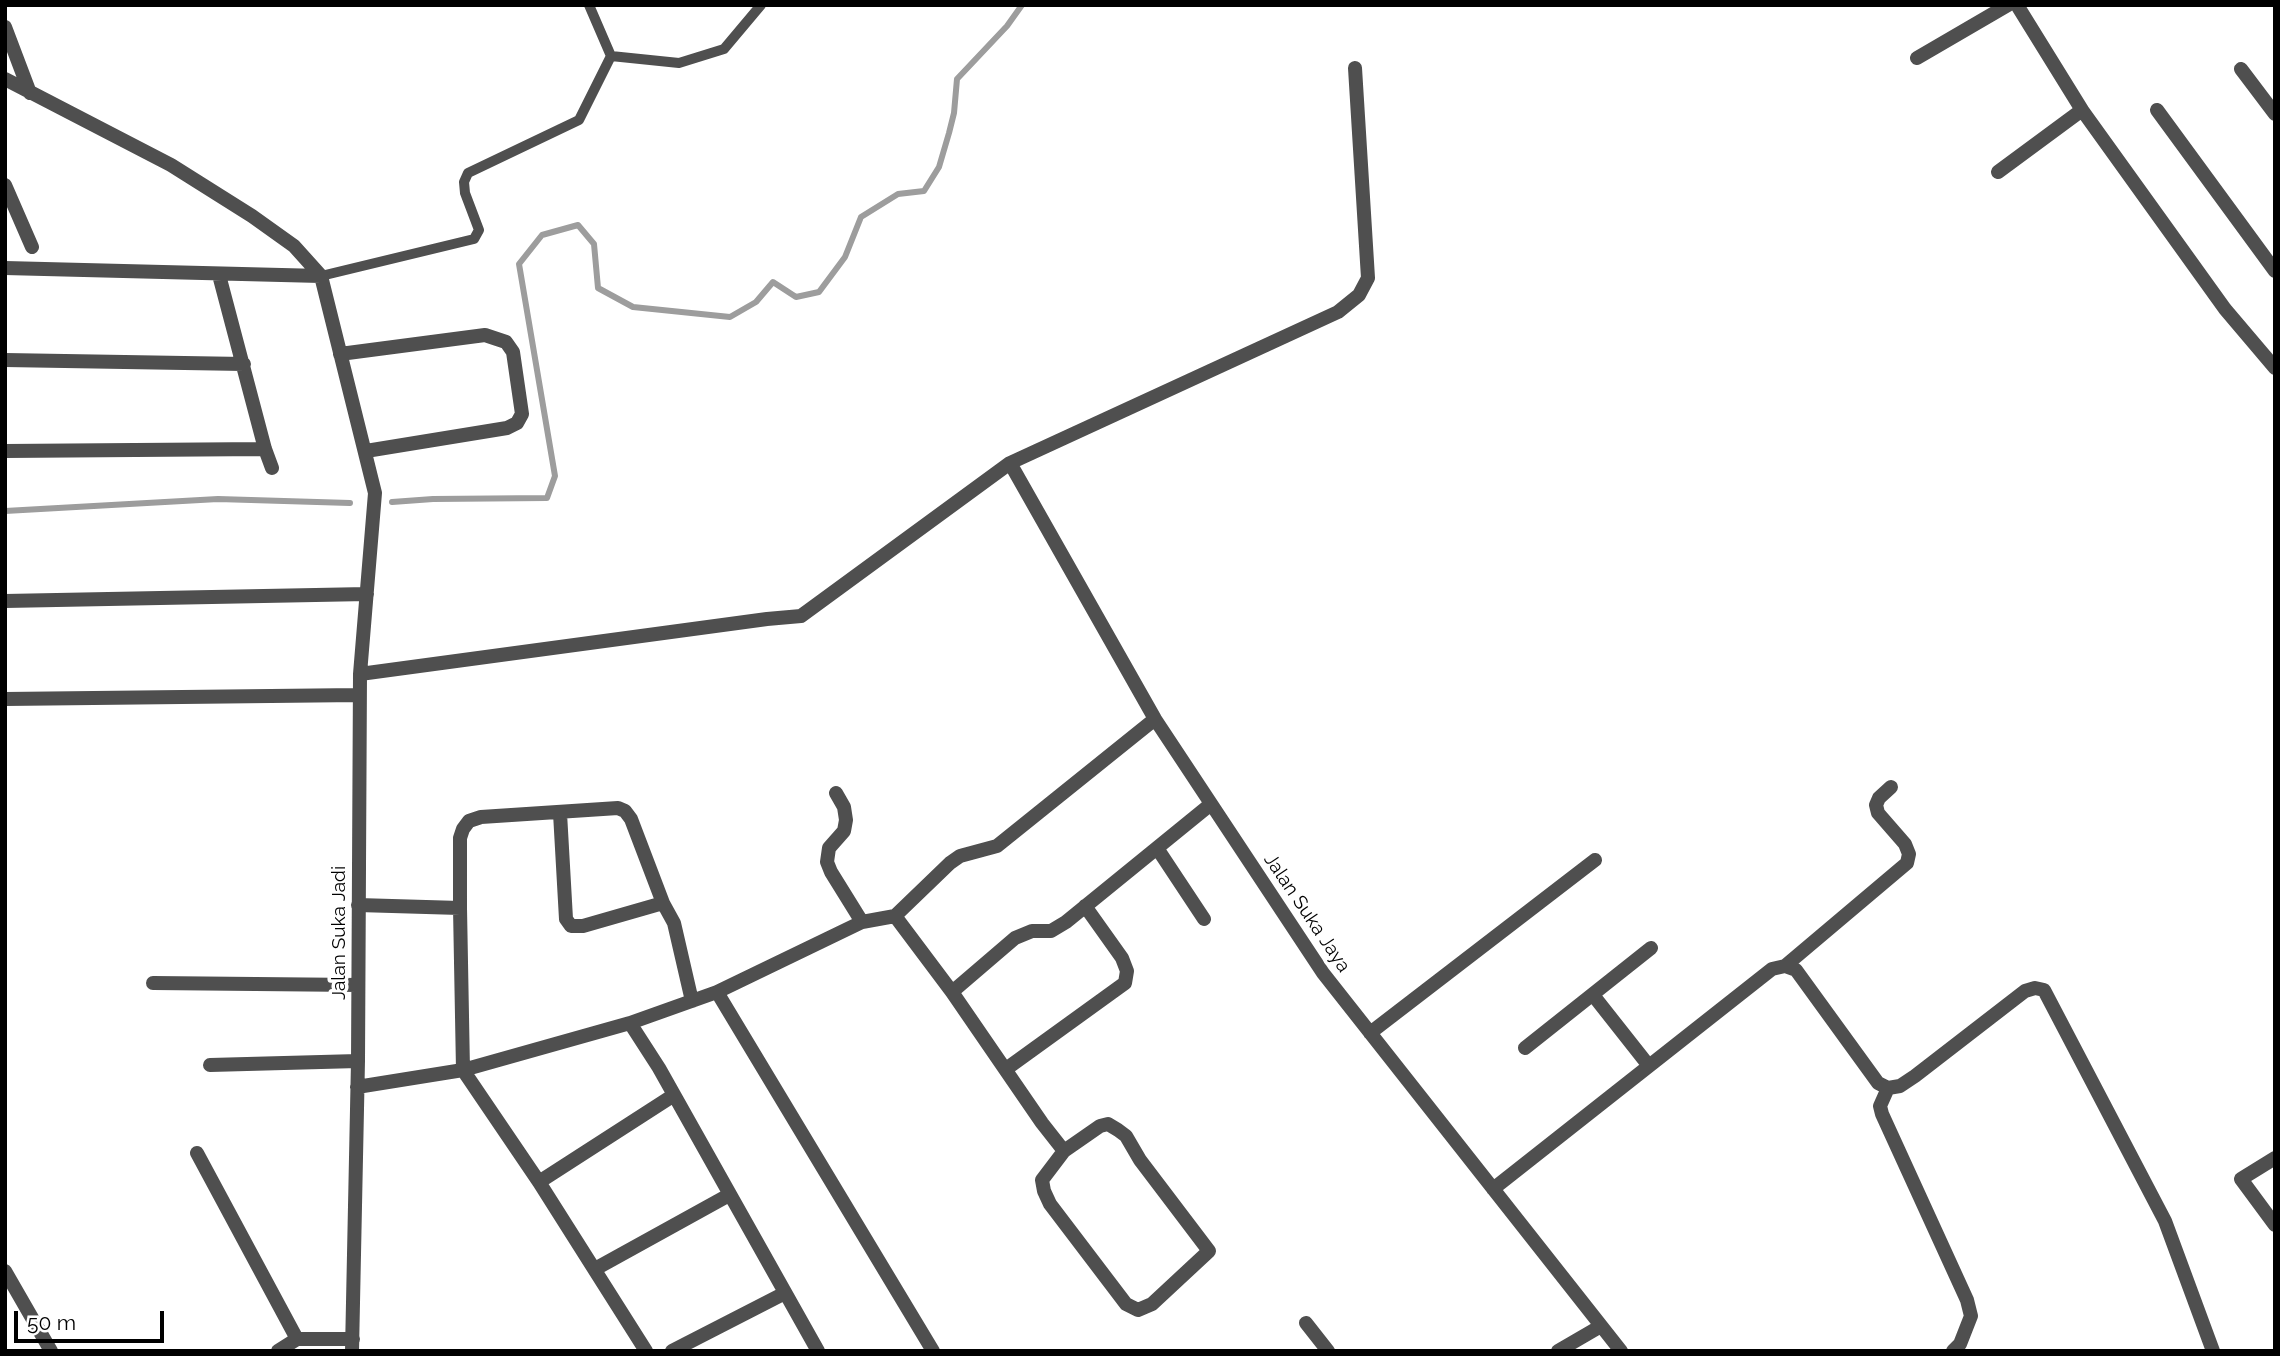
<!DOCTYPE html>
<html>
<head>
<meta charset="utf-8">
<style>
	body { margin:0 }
	#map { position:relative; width:2280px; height:1356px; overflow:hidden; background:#fff; font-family:Raleway,sans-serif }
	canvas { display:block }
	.frame { position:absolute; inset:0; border:7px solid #000; pointer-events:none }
	.scale { position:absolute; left:14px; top:1311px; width:150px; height:32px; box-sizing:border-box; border:4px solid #000; border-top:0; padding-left:9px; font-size:21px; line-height:24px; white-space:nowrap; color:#000; -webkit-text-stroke:5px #fff; paint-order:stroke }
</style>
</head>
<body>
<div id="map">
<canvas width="2280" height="1356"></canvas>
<div class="frame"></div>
<div class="scale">50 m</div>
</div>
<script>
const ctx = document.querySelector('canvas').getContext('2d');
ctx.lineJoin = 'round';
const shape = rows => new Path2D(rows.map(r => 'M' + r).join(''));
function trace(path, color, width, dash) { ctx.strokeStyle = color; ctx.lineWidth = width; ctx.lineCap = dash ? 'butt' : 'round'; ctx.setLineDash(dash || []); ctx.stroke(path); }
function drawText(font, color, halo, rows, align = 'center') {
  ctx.font = font + ' Raleway,sans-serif'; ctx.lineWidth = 7; ctx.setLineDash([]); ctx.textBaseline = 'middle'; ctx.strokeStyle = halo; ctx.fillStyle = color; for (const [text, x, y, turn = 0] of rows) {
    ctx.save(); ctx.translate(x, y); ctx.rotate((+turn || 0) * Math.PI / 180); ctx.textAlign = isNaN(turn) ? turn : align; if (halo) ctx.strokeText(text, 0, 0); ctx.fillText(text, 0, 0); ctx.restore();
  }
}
trace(shape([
	[392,502,433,499,547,498,555,476,519,264,542,235,578,225,594,244,598,288,633,307,730,317,756,302,773,282,796,297,819,292,845,257,861,217,898,194,924,191,939,167,949,133,954,113,957,79,1007,26,1022,5],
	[5,511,218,499,350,503]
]), '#9d9d9d', 6);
trace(shape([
	[589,5,611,56,679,63,724,49,761,5],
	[321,276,474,239,479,230,465,193,464,182,468,173,579,120,611,56]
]), '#4f4f4f', 10);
trace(shape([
	[5,27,30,93],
	[1917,58,2008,5],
	[2241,69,2275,114],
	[5,79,171,165,252,216,294,246,321,276,375,493,360,674,358,1061,352,1351],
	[2082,110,2225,309,2275,368],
	[2157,110,2275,271],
	[1998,172,2082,110,2017,5],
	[5,185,32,247],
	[5,268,321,276],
	[219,275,265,449,272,468],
	[340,354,485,335,506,342,513,352,522,414,517,423,507,428,366,451],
	[5,360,244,364],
	[5,451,265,449],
	[1010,463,1155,719,1323,973,1621,1351],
	[5,601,367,594],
	[360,674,767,619,801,616,1010,463,1338,312,1359,295,1368,278,1355,68],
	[5,699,359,695],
	[836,793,844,807,846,820,844,831,829,848,827,862,831,872,862,922],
	[560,813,566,919,571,926,583,926,663,903,674,923,692,1001],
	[1157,848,1204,919],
	[358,905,460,908],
	[895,916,950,863,960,856,997,846,1155,719],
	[1785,966,1907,863,1909,854,1905,844,1878,813,1876,805,1879,798,1891,787],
	[153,983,358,985],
	[717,992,933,1351],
	[952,992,1015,938,1032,931,1051,931,1066,922,1211,804],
	[1593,995,1649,1066],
	[630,1023,659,1068,818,1351],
	[1370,1033,1595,860],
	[1525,1048,1651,948],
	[210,1065,358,1061],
	[1006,1069,1125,983,1127,971,1122,958,1085,906],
	[357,1087,463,1070,630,1023,717,992,862,922,895,916,952,992,1042,1123,1064,1151,1100,1126,1108,1124,1118,1130,1126,1136,1140,1160,1209,1251,1152,1304,1138,1310,1126,1304,1050,1204,1044,1191,1042,1180,1064,1151],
	[1888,1088,1880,1106,1882,1114,1967,1300,1971,1316,1960,1344,1953,1351],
	[197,1153,297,1339],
	[2275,1158,2241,1179,2275,1225],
	[539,1182,674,1095],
	[1493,1189,1772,969,1785,966,1796,970,1878,1083,1888,1088,1900,1086,1915,1076,2025,991,2035,988,2044,990,2165,1221,2213,1351],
	[595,1269,729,1195],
	[5,1271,51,1351],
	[1306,1323,1328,1351],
	[278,1351,297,1339,353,1339],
	[646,1351,539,1182,463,1070,460,908,460,838,463,829,469,821,481,817,618,808,625,811,631,819,663,903],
	[672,1351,785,1293],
	[1558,1351,1601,1326]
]), '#4f4f4f', 14);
drawText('19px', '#000', '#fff', [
	["Jalan Suka Jaya",1307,913,56],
	["Jalan Suka Jadi",339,933,-90]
]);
</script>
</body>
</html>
